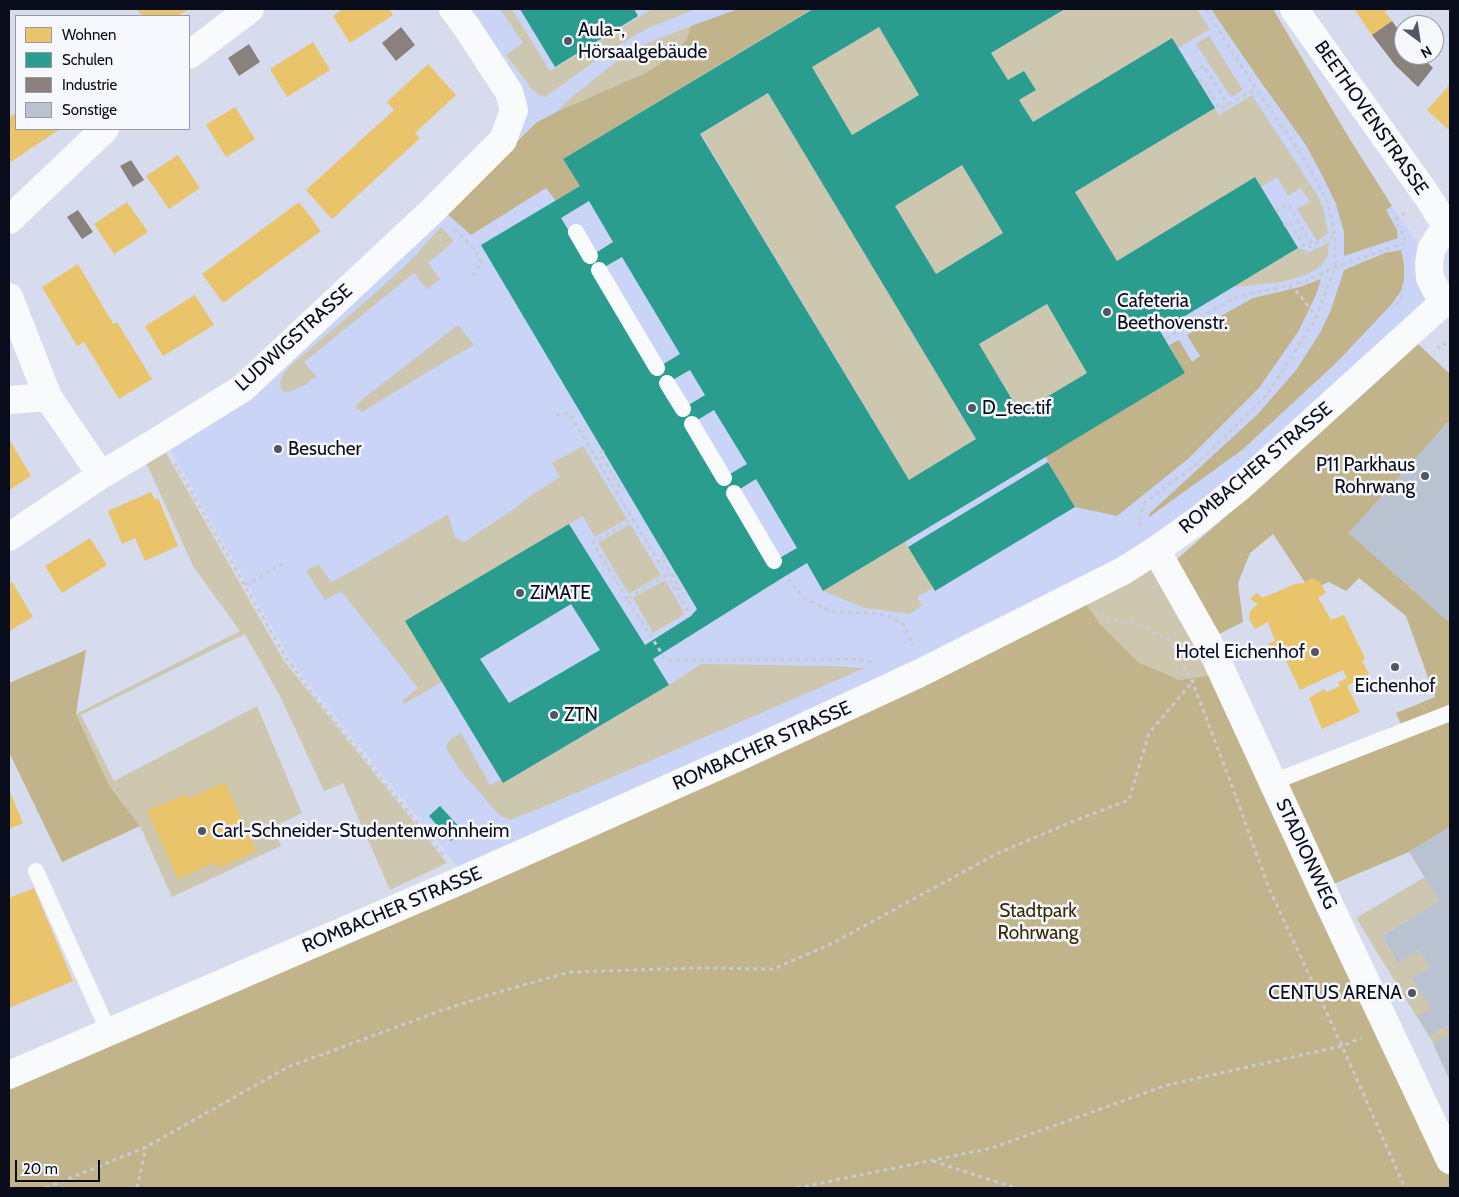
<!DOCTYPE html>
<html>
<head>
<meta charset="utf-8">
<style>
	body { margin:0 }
	#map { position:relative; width:1459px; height:1197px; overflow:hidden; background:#d6dcee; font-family:Cabin,sans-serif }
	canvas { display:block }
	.frame { position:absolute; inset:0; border:10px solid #090c1a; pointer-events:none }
	.legend { position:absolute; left:15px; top:15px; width:175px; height:115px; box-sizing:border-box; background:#f7f8fd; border:1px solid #989aa2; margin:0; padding:6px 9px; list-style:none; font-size:15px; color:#090c1a }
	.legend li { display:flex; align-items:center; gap:10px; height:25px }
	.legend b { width:25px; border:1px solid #989aa2 }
	.north { position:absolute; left:1394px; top:15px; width:50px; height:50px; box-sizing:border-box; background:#f7f8fd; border:1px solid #989aa2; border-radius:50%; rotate:149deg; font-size:14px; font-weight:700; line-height:20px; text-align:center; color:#090c1a }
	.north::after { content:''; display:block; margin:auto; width:18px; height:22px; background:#515564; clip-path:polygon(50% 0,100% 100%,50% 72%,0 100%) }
	.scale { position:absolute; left:15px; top:1160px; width:85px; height:22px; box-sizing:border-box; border:2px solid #090c1a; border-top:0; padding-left:6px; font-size:15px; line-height:18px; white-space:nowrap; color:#090c1a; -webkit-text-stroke:4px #f7f8fd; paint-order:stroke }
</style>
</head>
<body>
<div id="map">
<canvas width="1459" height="1197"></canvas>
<div class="frame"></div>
<ul class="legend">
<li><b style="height:14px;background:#e9c46a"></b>Wohnen</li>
<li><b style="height:14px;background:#2a9d8f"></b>Schulen</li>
<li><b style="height:14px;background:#8a817c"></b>Industrie</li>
<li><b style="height:14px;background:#b9c2d0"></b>Sonstige</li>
</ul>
<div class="north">N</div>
<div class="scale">20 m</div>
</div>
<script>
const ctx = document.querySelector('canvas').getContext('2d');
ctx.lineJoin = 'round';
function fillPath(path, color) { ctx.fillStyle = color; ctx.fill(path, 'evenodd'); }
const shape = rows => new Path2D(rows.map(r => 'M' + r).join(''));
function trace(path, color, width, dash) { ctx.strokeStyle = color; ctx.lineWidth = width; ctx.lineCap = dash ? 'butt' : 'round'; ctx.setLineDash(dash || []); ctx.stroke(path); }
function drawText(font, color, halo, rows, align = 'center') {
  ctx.font = font + ' Cabin,sans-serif'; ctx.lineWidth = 5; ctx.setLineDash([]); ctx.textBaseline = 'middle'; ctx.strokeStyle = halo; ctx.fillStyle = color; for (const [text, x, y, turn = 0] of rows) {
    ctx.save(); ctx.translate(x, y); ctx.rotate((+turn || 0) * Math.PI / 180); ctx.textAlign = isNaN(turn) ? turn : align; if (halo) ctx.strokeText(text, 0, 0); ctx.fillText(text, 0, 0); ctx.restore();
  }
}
fillPath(shape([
	[464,9,1273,9,1339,121,1392,206,1422,249,1433,302,1245,474,1106,574,462,872,308,683,289,657,166,442,422,228,528,116,516,86]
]), '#c9d4f7');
fillPath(shape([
	[500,9,512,9,550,71,652,9,696,9,646,29,609,51,545,97,539,95,532,89,506,55,523,43],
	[1065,9,1197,9,1210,29,1178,48,1172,38,1033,122,1019,100,1036,90,1024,71,1008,80,991,53],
	[691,26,686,40,673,55,646,73,558,111,567,101,623,56,645,44],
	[879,27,919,95,852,135,812,67],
	[1209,36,1243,90,1231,97,1196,44],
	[768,93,976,439,909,480,701,134],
	[1252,95,1316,193,1323,207,1328,233,1317,241,1297,209,1310,202,1301,188,1288,196,1277,177,1261,187,1255,177,1117,261,1075,192,1215,108,1219,115],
	[962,165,1003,233,936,274,895,206],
	[441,227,454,241,428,263,440,279,427,289,414,273,304,362,316,376,307,384,292,391,285,392,281,390,280,383,283,374,289,367,366,301,406,265],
	[1329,242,1328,254,1324,263,1317,269,1303,276,1283,282,1233,287,1298,248,1310,252],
	[1047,304,1087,373,1020,413,979,344],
	[458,325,474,345,456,355,362,412,356,408,355,406,364,398],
	[161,444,284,661,447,863,390,890,343,783,324,791,279,694,245,634,81,715,114,781,257,706,302,813,273,827,281,846,172,897,140,826,110,787,76,714,240,631,193,566,143,456],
	[583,446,627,519,595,537,583,516,406,621,442,682,404,704,402,701,418,688,341,591,325,600,306,570,319,564,331,582,356,569,448,514,455,537,464,542,511,511,533,494,560,477,552,463],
	[630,524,661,575,629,594,598,543],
	[905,541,933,588,917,597,922,605,910,614,865,608,823,591],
	[1155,562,1217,674,1180,680,1138,662,1100,624,1084,601],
	[665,580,685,614,653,633,633,598],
	[701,664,833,666,865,668,541,808,510,820,499,815,460,770,447,750,447,744,451,739,461,733,490,785,501,780,503,783,669,685],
	[1425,877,1439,901,1382,936,1398,963,1419,950,1430,967,1431,1009,1419,1016,1430,1036,1450,1024,1450,1081,1433,1043,1356,918]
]), '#cec7b0');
fillPath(shape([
	[738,9,812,9,563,159,580,186,556,201,546,188,471,235,445,212,536,123,558,111,646,73,673,55,686,40,691,26],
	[1211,9,1273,9,1349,138,1392,206,1386,210,1397,230,1398,238,1344,256,1344,232,1336,204,1324,179,1306,145,1256,75],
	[1401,250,1404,264,1404,280,1401,291,1391,305,1337,362,1242,450,1149,517,1149,514,1258,414,1297,369,1321,331,1331,310,1344,270,1385,253],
	[1321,279,1316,295,1298,332,1259,388,1188,459,1117,516,1075,507,1045,456,1185,373,1169,345,1179,340,1192,362,1200,356,1187,335,1253,298,1300,287],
	[1417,343,1450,374,1450,420,1349,533,1450,623,1450,827,1409,852,1322,889,1273,782,1404,731,1396,713,1435,697,1406,616,1359,578,1346,591,1329,582,1310,590,1273,534,1250,553,1238,583,1243,622,1215,636,1177,559,1248,497],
	[1084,601,1100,624,1138,662,1180,680,1217,674,1450,1174,1450,1188,9,1188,9,1084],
	[86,650,76,714,110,787,140,826,62,862,9,752,9,683]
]), '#c1b48a');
fillPath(shape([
	[137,9,189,9,178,16,142,16],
	[343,9,389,9,393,15,350,43,333,16],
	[1354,9,1389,9,1385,12,1392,21,1372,35],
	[313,42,330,70,287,97,270,69],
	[428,64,456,95,415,133,420,138,332,219,306,190,394,110,387,102],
	[1450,84,1450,131,1427,110],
	[235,107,255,139,226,157,206,125],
	[16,112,16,129,60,129,9,163,9,118],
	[178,155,200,188,169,209,146,176],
	[127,202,148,232,114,254,94,224],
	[299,202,321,231,223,303,202,274],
	[78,264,113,324,117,322,152,379,119,399,84,342,77,346,42,287],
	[195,295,214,325,163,356,145,326],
	[9,439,31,476,9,490],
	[151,492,155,500,158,498,178,546,145,561,135,538,122,544,108,511],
	[90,538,107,565,62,593,45,566],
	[1312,578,1320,582,1326,593,1318,597,1331,620,1344,615,1365,658,1362,661,1369,674,1347,686,1360,712,1322,729,1309,698,1324,689,1327,692,1340,686,1338,682,1347,678,1343,670,1300,690,1283,654,1275,657,1269,655,1266,649,1269,643,1275,641,1268,622,1255,629,1249,619,1250,611,1258,604,1250,599,1257,593,1262,598,1295,584,1304,583],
	[12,582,33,617,9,631,9,584],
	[225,782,256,851,218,868,215,862,178,879,147,811,185,794,187,799],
	[9,790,23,823,9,829],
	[34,888,73,981,9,1008,9,898]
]), '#e9c46a');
fillPath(shape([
	[520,9,634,9,638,16,555,67],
	[813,9,1065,9,991,53,1008,80,1024,71,1036,90,1019,100,1033,122,1172,38,1215,108,1075,192,1117,261,1255,177,1298,248,1160,331,1185,373,823,591,807,563,779,580,653,659,669,685,503,783,405,621,569,524,645,645,691,616,697,609,481,245,580,186,563,159],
	[879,27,919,95,852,135,812,67],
	[768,93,976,439,909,480,700,134],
	[962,165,1003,233,936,274,895,206],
	[589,201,613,242,586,259,561,218],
	[622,257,680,354,652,371,594,273],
	[1047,304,1087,373,1020,413,979,344],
	[690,370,705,395,677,412,662,386],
	[714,410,747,464,718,481,686,427],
	[756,479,797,548,769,564,729,496],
	[571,604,600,650,509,703,480,659],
	[1048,462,1075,507,935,591,908,547],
	[440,806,463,831,451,841,429,816]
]), '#2a9d8f');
fillPath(shape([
	[1392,21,1404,37,1404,55,1420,55,1433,68,1418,87,1395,65,1372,35],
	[401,27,415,45,396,61,382,43],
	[249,44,260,62,239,76,228,58],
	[131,160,144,180,133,187,120,166],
	[78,210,93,232,82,239,67,217]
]), '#8a817c');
fillPath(shape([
	[1450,420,1450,623,1349,533],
	[1450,827,1450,1009,1448,1011,1450,1015,1450,1024,1430,1036,1418,1016,1431,1009,1412,978,1430,967,1419,950,1398,963,1382,936,1439,901,1409,852],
	[1448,1036,1450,1041,1450,1072,1447,1074,1433,1043]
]), '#b9c2d0');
trace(shape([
	[1193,72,1204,66,1228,105],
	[1199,82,1203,80,1220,109,1256,89],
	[1276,211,1288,204,1312,244],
	[1405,213,1395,220,1405,239],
	[1284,226,1290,222,1305,248,1335,236],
	[454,229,472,247,482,262,471,277],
	[1289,286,1298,293,1312,311,1315,319],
	[1396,305,1405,291],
	[1166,339,1211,311,1239,296,1304,282,1335,267,1404,243],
	[1437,346,1439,348,1450,340],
	[556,415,569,413,691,616],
	[604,451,600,453,619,486,615,489],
	[175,463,286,658,313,694,445,857],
	[1140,527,1138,520,1145,502,1197,464,1267,395,1315,320,1335,267,1335,236,1328,204,1313,174,1295,145,1256,89,1205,9],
	[665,555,661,557,680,588,676,591],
	[666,575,627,599,666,660,859,659,874,663],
	[788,579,804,598,831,611,855,613,872,613,892,617,904,625,913,646],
	[245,585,283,564],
	[627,599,593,543,632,519],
	[1102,613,1106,619,1133,623,1169,639,1192,681,1231,783,1268,886,1342,1046,1405,1188],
	[933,1161,1015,1188],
	[46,1188,146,1147,288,1067,443,1010,502,991,570,972,697,968,773,969,831,944,998,853,1081,818,1129,800,1149,733,1194,680],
	[137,1188,146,1147],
	[797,1188,992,1148,1167,1085,1342,1046,1361,1038]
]), '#c9cbd0', 3, [4, 4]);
trace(shape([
	[576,232,590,256],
	[599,270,657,368],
	[667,383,683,409],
	[692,424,724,478],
	[734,493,774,561],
	[1273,782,1450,713],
	[36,871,109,1032]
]), '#f9fafc', 16);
trace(shape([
	[1294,9,1428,197,1447,228],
	[189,55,250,9],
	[9,220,105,129],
	[9,297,48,397,101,475],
	[9,400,48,397],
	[9,537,101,475,161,439,243,388,433,210,503,140,514,110,509,92,466,26,453,9],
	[1156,550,1207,640,1216,659,1322,889,1450,1160]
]), '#f9fafc', 28);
trace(shape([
	[1450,226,1438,238,1431,250,1429,264,1430,278,1436,290,1445,301,1450,304],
	[9,1075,464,879,743,755,918,674,1123,571,1156,550,1197,521,1241,486,1445,301]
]), '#f9fafc', 28);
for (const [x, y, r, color] of [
	[568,41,5,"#515564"],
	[1107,312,5,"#515564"],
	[972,408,5,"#515564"],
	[278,449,5,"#515564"],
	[1425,476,5,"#515564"],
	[520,593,5,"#515564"],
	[1315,652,5,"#515564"],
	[1395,667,5,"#515564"],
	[554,715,5,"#515564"],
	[202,831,5,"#515564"],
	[1412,993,5,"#515564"]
]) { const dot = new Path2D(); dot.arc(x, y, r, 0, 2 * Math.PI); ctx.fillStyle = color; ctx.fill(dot); trace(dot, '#f7f8fd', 2); }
drawText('19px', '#090c1a', '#f7f8fd', [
	["Aula-,",578,30],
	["Hörsaalgebäude",578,52],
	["Cafeteria",1117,301],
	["Beethovenstr.",1117,323],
	["D_tec.tif",982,408],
	["Besucher",288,449],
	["P11 Parkhaus",1415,465,"right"],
	["Rohrwang",1415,487,"right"],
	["ZiMATE",530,593],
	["Hotel Eichenhof",1305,652,"right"],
	["Eichenhof",1395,686,"center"],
	["ZTN",564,715],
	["Carl-Schneider-Studentenwohnheim",212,831],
	["CENTUS ARENA",1402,993,"right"]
], 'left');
drawText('19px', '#090c1a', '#f7f8fd', [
	["BEETHOVENSTRASSE",1371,118,55],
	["LUDWIGSTRASSE",294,338,-42],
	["ROMBACHER STRASSE",1256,468,-40],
	["ROMBACHER STRASSE",762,746,-24],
	["STADIONWEG",1306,854,65],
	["ROMBACHER STRASSE",392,910,-23]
]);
drawText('19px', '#372b03', '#f7f8fd', [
	["Stadtpark",1038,911],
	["Rohrwang",1038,933]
]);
</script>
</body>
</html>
